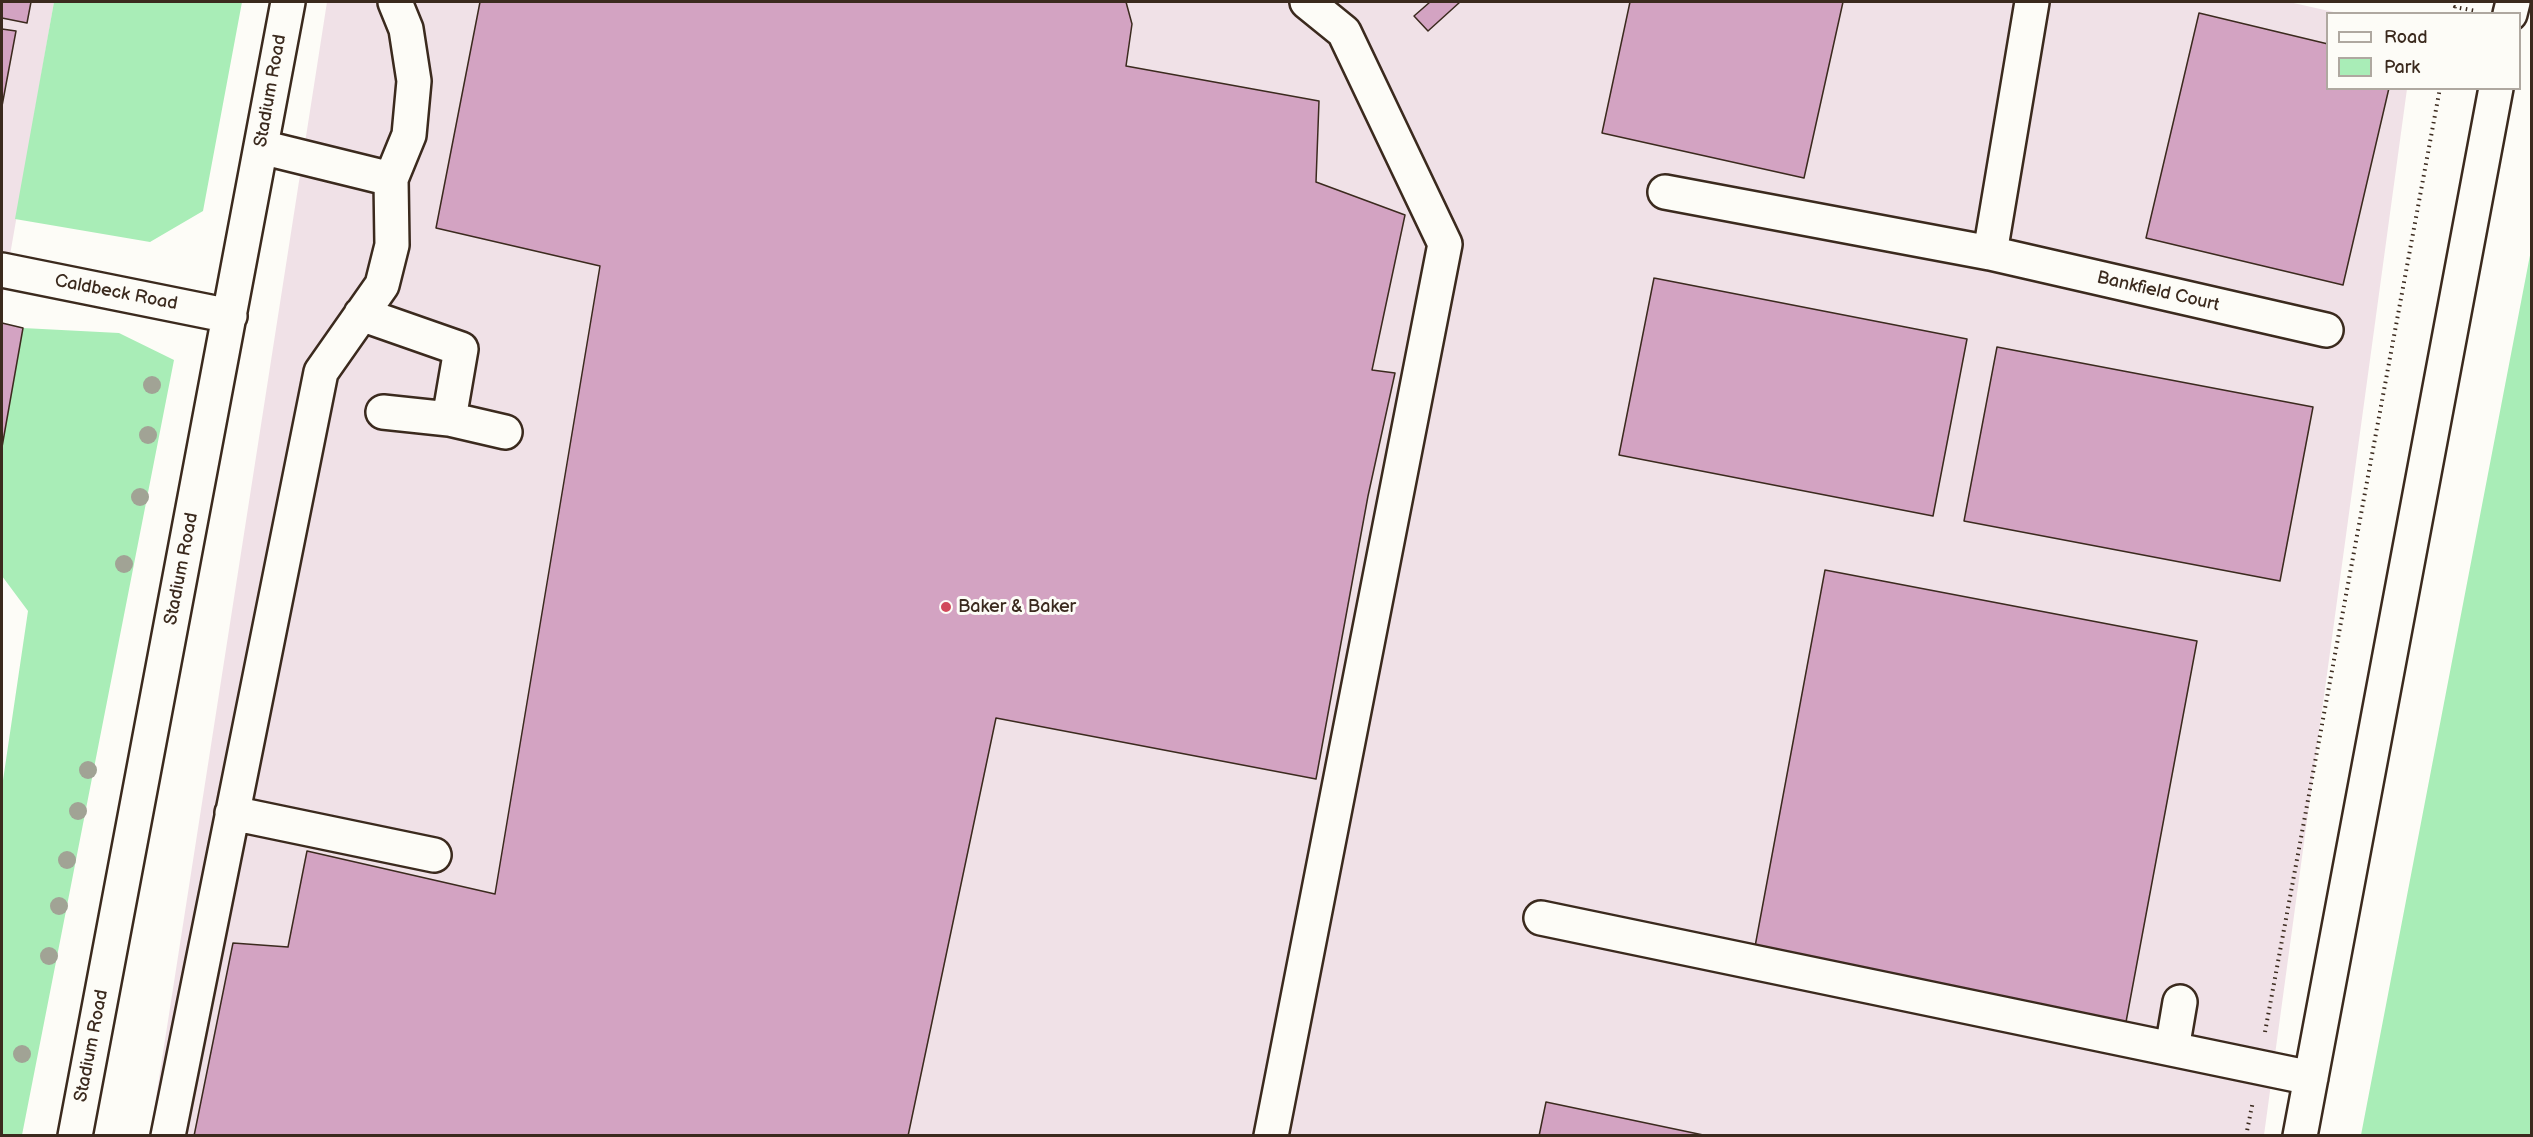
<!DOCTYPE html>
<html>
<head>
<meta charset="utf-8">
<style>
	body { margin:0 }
	#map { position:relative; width:2533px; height:1137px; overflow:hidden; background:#fdfcf7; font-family:"Balsamiq Sans",sans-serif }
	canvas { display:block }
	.frame { position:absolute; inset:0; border:3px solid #3b2a1e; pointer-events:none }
	.legend { position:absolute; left:2326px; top:12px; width:195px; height:78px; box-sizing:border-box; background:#fdfcf7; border:2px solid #afa8a0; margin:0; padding:8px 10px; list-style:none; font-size:18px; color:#3b2a1e }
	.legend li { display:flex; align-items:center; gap:12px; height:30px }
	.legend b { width:30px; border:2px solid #afa8a0 }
</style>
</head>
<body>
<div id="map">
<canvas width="2533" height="1137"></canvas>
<div class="frame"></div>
<ul class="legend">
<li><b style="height:8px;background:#fdfcf7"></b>Road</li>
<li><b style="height:16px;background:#a9edb7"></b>Park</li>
</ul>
</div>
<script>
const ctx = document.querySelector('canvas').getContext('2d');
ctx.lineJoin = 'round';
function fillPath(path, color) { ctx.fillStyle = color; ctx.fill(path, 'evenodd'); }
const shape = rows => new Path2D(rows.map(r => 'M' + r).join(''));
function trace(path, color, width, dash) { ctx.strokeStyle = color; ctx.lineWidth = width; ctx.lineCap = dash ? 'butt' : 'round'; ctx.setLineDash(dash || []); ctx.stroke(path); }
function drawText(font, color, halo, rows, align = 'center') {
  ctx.font = font + ' "Balsamiq Sans",sans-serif'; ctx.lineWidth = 6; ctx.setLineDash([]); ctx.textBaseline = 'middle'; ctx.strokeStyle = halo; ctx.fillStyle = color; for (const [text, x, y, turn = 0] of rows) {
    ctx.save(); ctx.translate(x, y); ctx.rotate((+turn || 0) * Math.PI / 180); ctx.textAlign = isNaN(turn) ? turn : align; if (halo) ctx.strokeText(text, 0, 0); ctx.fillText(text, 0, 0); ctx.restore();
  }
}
fillPath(shape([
	[2,2,54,2,2,301],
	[327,2,2289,2,2338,13,2328,14,2328,88,2407,89,2264,1135,150,1136]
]), '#f0e1e7');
fillPath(shape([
	[54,2,242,2,203,211,150,242,15,219],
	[2531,250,2531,1135,2361,1135],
	[23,328,119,333,174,360,22,1135,2,1135,2,787,28,611,2,576,2,447]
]), '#a9edb7');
const building = shape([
	[2,2,31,2,27,23,2,18,2,2],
	[480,2,1126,2,1132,24,1126,66,1319,101,1316,182,1405,215,1372,370,1395,373,1368,496,1316,779,996,718,908,1136,194,1136,233,943,288,947,307,851,495,894,600,266,436,228,480,2],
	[1430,2,1460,2,1428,31,1414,16,1430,2],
	[1630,2,1843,2,1804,178,1602,133,1630,2],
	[2199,13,2328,44,2328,88,2389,88,2343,285,2146,238,2199,13],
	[2,29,16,31,2,106,2,29],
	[1654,278,1967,339,1933,516,1619,455,1654,278],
	[2,323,23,328,2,447,2,323],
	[1997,347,2313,407,2280,581,1964,521,1997,347],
	[1825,570,2197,641,2126,1022,1754,952,1825,570],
	[1546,1102,1708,1136,1539,1136,1546,1102]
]);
fillPath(building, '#d3a3c2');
trace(building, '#3b2a1e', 1.5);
const minor = shape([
	[2510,14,2513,2],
	[261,147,391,179,409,135,414,81,406,29,395,2],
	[1665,192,1990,253,2326,330],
	[1990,253,2032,2],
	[2,270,230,316],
	[361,314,461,349,449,419],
	[383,412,449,419,505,432],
	[232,813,434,855],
	[1541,918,2311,1078],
	[2172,1049,2180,1002],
	[75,1136,288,2],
	[168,1136,321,372,382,285,392,245,391,179],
	[1271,1136,1445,244,1344,32,1307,2],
	[2300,1136,2496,88]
]);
trace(minor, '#3b2a1e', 38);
trace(shape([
	[2454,14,2455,7,2476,11],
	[2265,1032,2440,88],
	[2246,1136,2253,1101]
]), '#3b2a1e', 4, [1.5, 4.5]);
trace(minor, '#fdfcf7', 33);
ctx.fillStyle = '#a1a395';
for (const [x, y] of [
	[152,385],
	[148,435],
	[140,497],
	[124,564],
	[88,770],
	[78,811],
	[67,860],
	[59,906],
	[49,956],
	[22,1054]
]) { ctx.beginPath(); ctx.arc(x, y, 9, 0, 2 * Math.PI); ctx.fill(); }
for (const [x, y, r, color] of [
	[946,607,6,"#d1495b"]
]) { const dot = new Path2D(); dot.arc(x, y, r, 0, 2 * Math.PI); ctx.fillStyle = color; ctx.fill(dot); trace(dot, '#fdfcf7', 2); }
drawText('18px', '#3b2a1e', '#fdfcf7', [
	["Stadium Road",271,91,-80],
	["Bankfield Court",2158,292,13],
	["Caldbeck Road",116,293,11],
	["Stadium Road",182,569,-79],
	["Stadium Road",92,1046,-79]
]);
drawText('18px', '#3b2a1e', '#fdfcf7', [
	["Baker & Baker",958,607]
], 'left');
</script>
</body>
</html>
